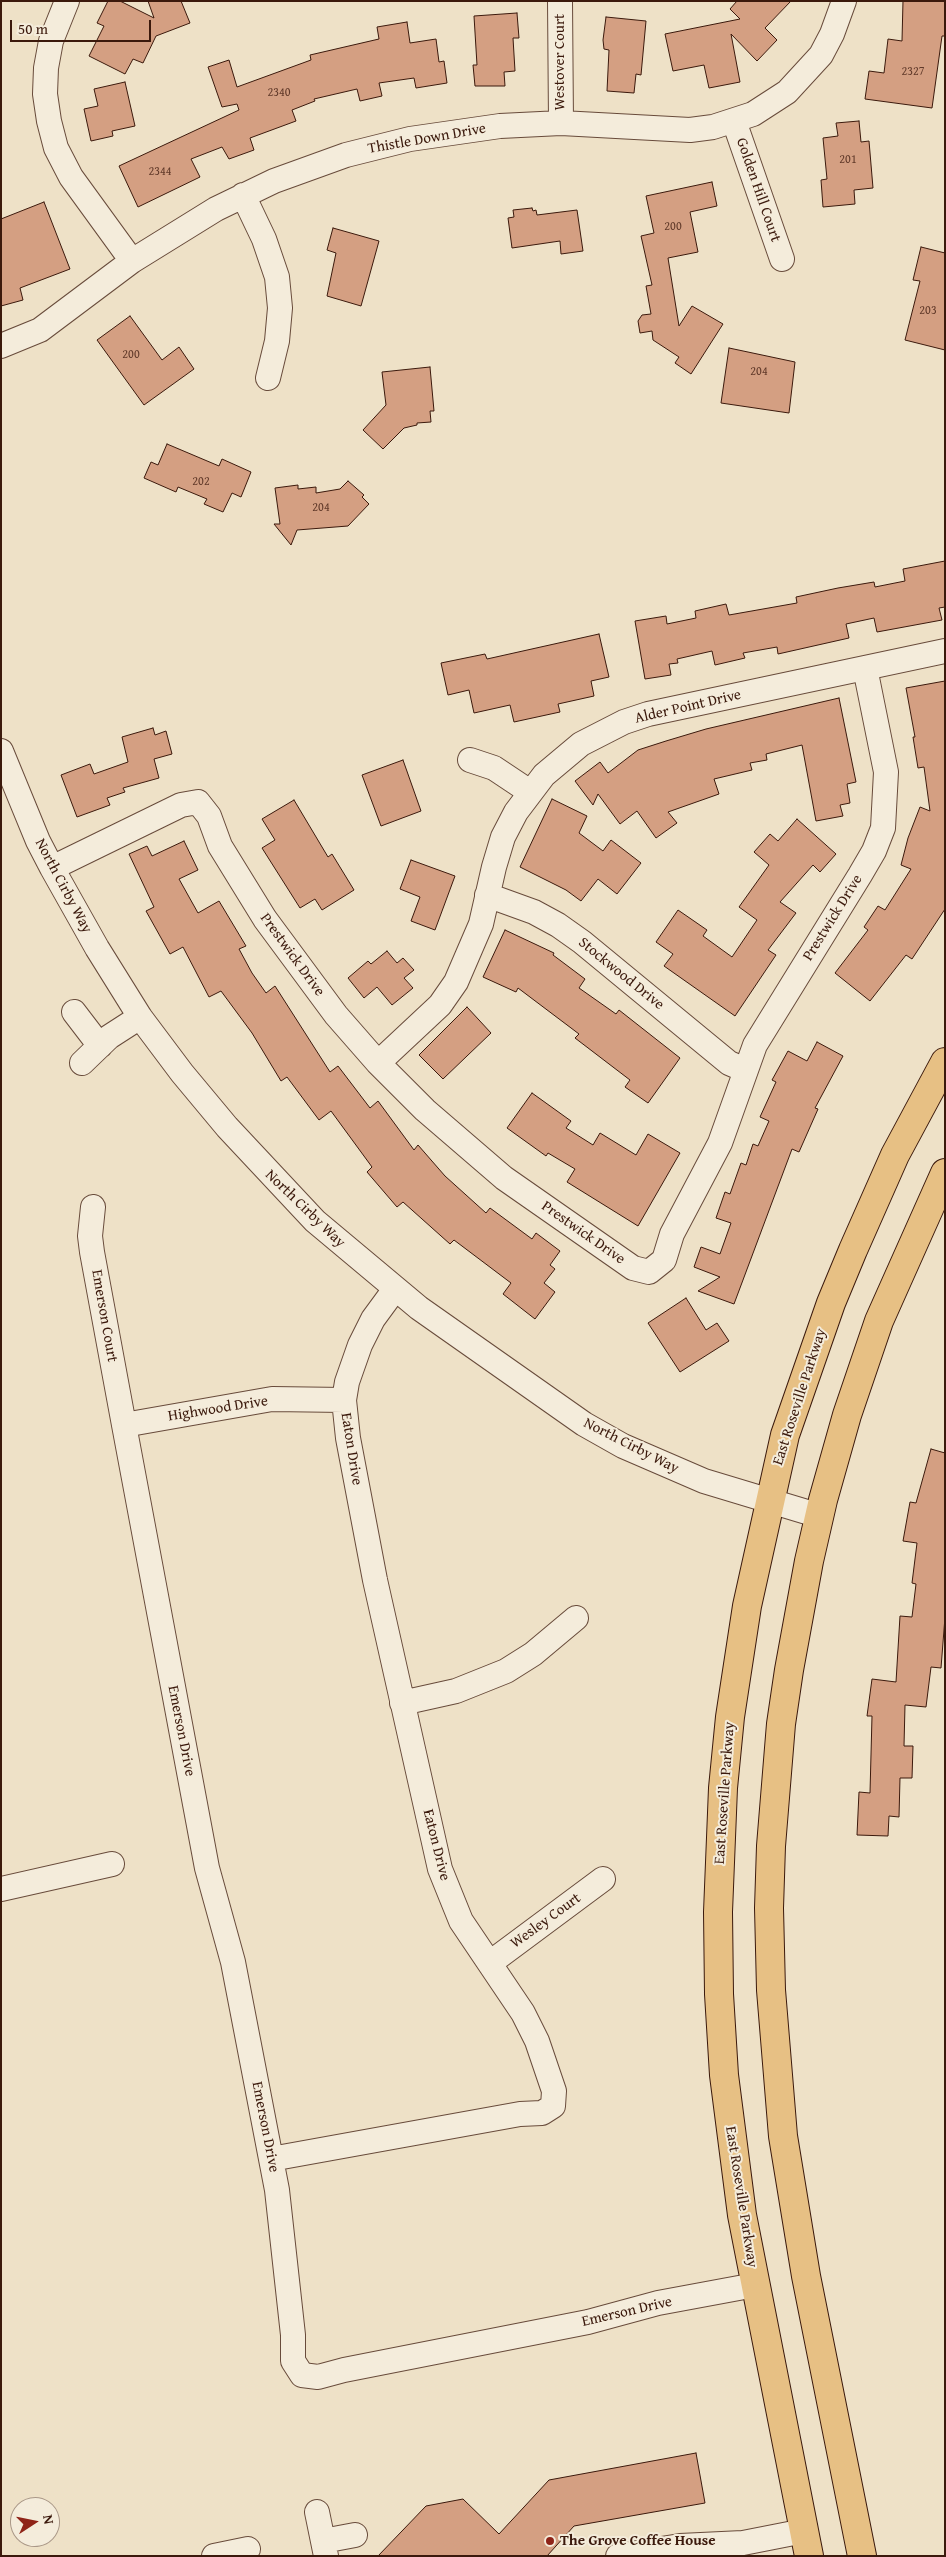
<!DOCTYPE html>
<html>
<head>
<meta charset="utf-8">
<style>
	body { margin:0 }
	#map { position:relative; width:946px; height:2557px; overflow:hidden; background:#eee1c7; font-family:"Gentium Book Plus",serif }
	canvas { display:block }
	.frame { position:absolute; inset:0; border:2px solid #3b190c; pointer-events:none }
	.north { position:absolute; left:10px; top:2497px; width:50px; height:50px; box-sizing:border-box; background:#f4ecdb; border:1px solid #aa9888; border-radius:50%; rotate:79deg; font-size:14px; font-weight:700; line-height:20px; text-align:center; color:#3b190c }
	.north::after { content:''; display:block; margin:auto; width:18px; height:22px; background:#8f2418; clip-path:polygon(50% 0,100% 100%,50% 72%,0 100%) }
	.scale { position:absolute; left:10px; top:20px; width:141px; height:22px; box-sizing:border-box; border:2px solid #3b190c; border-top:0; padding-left:6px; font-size:15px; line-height:18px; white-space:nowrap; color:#3b190c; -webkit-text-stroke:4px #f4ecdb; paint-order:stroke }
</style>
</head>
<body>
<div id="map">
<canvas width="946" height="2557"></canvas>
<div class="frame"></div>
<div class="north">N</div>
<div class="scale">50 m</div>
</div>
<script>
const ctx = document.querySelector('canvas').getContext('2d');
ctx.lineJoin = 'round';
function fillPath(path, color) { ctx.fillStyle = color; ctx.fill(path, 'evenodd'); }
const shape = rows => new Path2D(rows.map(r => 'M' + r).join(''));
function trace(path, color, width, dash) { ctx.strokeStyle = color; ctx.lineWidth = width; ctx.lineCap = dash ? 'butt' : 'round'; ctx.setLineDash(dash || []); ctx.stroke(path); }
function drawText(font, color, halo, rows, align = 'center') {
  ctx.font = font + ' "Gentium Book Plus",serif'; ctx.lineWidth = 4; ctx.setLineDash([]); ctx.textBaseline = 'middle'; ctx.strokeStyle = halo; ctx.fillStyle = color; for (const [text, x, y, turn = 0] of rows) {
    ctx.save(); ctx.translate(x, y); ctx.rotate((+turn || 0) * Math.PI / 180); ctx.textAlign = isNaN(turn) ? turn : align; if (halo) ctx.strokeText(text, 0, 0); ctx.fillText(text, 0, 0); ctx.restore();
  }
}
const building = shape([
	[108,1,120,1,154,18,148,1,181,1,190,23,156,36,143,63,133,59,125,74,89,56,104,26,97,23,108,1],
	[737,1,791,1,765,28,777,40,757,61,731,34,740,82,709,88,704,65,673,71,665,34,740,19,730,9,737,1],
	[903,1,945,1,945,36,942,36,932,108,865,99,869,71,884,73,888,39,902,41,903,1],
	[517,13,519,38,513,38,515,71,504,72,505,86,475,86,473,65,477,65,474,16,517,13],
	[606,17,646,21,641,75,636,74,634,93,607,91,609,50,604,49,603,40,606,17],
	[407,22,410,43,436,39,439,62,444,61,447,83,416,88,414,78,379,83,382,96,360,101,357,89,314,99,315,101,292,110,296,121,250,138,254,150,229,159,222,147,191,159,200,177,138,207,119,166,239,110,237,104,222,107,208,67,229,60,237,87,311,60,310,55,379,39,377,27,407,22],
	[125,82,135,126,112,131,113,136,91,141,84,109,98,106,94,89,125,82],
	[859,121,861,142,869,141,873,188,854,190,855,204,823,207,821,180,827,179,823,138,838,136,836,123,859,121],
	[712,182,717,206,690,212,698,252,668,258,679,326,692,306,723,324,691,374,675,363,679,357,653,340,652,331,640,333,638,321,642,315,651,314,646,286,652,285,641,236,654,233,646,196,712,182],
	[44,202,70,269,20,288,23,300,1,306,1,219,44,202],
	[532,208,533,211,536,210,537,215,577,210,583,251,561,254,560,241,512,248,508,218,514,217,513,210,532,208],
	[333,228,379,241,361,306,327,296,336,253,327,250,333,228],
	[921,247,945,253,945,350,905,340,920,281,913,280,921,247],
	[130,316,162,360,179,347,194,369,144,405,97,340,130,316],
	[729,348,795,362,789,413,721,403,729,348],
	[430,367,434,411,430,411,431,422,417,423,417,425,404,428,383,449,363,430,386,405,382,372,430,367],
	[167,444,219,466,222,459,251,472,241,497,232,493,223,512,204,504,207,499,178,487,176,492,144,478,151,462,158,465,167,444],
	[348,481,364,495,362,497,369,504,348,526,297,530,291,545,274,524,280,524,275,488,298,485,298,489,316,487,316,493,340,489,348,481],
	[945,561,945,607,939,608,942,620,877,632,874,618,846,624,849,638,778,654,777,647,743,653,745,658,715,665,712,651,677,659,678,663,669,664,671,675,645,679,635,621,666,616,667,624,696,618,695,611,726,604,729,615,797,603,796,597,838,588,874,582,875,587,905,581,903,569,945,561],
	[599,634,609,677,591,681,594,696,558,704,560,712,514,722,510,705,474,713,469,690,448,695,441,663,485,654,487,659,599,634],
	[945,681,945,909,912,959,906,955,870,1001,835,973,868,930,864,927,878,906,885,910,911,869,901,865,908,838,920,807,930,811,924,767,918,768,913,737,915,737,906,688,945,681],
	[839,698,856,782,847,784,850,803,840,805,843,816,816,821,802,745,766,754,767,760,750,763,752,770,714,779,719,794,668,812,677,823,656,838,637,811,620,824,598,794,593,805,575,781,600,762,608,773,638,750,666,741,706,729,839,698],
	[153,728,155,735,166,731,172,754,154,759,159,778,123,788,125,792,107,798,110,805,77,817,61,775,90,764,94,774,128,762,122,737,153,728],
	[403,760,421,811,381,826,362,775,403,760],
	[552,799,587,816,579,833,603,851,611,840,641,863,617,894,598,879,581,901,566,890,520,867,552,799],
	[294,800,328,857,332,854,354,890,322,910,315,899,300,908,262,848,275,840,262,819,294,800],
	[797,819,836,854,820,872,813,865,780,902,796,913,768,950,776,955,735,1016,664,966,673,954,656,942,678,910,707,930,703,936,732,957,757,920,739,907,769,865,754,852,770,834,778,841,797,819],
	[184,841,198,870,179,879,198,913,219,901,246,946,239,949,252,973,266,993,275,986,330,1072,338,1066,370,1108,378,1101,414,1150,418,1145,445,1176,486,1213,490,1208,532,1239,536,1233,560,1251,550,1265,555,1269,544,1283,555,1292,535,1319,503,1294,511,1283,454,1240,450,1244,403,1202,397,1207,367,1172,372,1167,331,1111,319,1120,287,1077,281,1081,252,1033,221,991,209,997,183,947,170,954,146,911,154,907,129,854,147,846,152,856,184,841],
	[411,860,455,876,435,930,411,921,420,897,400,889,411,860],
	[505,930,554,953,553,955,585,979,579,988,616,1014,619,1010,680,1058,648,1103,625,1087,630,1080,575,1038,579,1034,518,988,516,992,483,977,505,930],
	[387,951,397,963,403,958,414,970,404,978,413,988,392,1005,377,987,364,998,348,978,368,961,371,964,387,951],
	[467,1007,491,1033,443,1079,419,1055,467,1007],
	[817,1042,843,1056,815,1108,818,1109,799,1152,792,1149,734,1304,698,1291,720,1277,694,1267,701,1247,720,1254,731,1223,716,1218,725,1192,730,1194,741,1163,746,1165,753,1144,758,1146,769,1121,760,1117,776,1082,772,1080,788,1051,807,1061,817,1042],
	[532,1093,571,1121,566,1128,593,1145,600,1133,636,1155,648,1134,680,1153,638,1226,567,1182,575,1169,548,1153,546,1156,507,1128,532,1093],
	[686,1298,706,1330,717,1323,729,1341,680,1372,648,1323,686,1298],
	[931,1449,945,1453,945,1617,941,1668,931,1667,926,1707,905,1705,904,1746,913,1746,912,1778,900,1778,899,1817,889,1816,888,1836,857,1835,859,1792,870,1793,872,1716,867,1716,872,1679,896,1682,900,1616,912,1617,916,1584,912,1583,917,1543,903,1541,910,1502,916,1503,931,1449],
	[696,2453,705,2503,574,2526,547,2556,378,2556,426,2506,463,2499,499,2534,549,2480,696,2453]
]);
fillPath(building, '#d49f82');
trace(building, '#3b190c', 1);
const minor = shape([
	[67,1,51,41,46,68,45,94,49,121,56,148,71,177,132,261],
	[560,1,561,123],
	[734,121,782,259],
	[243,195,264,239,277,277,280,308,277,341,268,378],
	[1,346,40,330,132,261,216,209,274,181,346,155,410,139,500,126,561,123,690,130,713,127,753,114,787,92,821,55,832,34,844,1],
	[1,751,38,841,52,868,97,948,140,1017,182,1073,227,1127,315,1221,419,1308,584,1424,623,1446,704,1481,820,1516],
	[470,760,494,768,530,792],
	[52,868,181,805,198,802,209,816,220,846,265,919,336,1015,378,1063,425,1110,504,1178,633,1268,649,1272,664,1260,672,1234,720,1143,755,1045,860,875,874,851,883,828,886,772,865,668],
	[487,895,534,912,558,925,582,942,729,1063,745,1070],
	[74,1012,100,1046],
	[82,1063,109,1037,140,1017],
	[378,1063,440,1005,456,982,481,924,494,867,503,837,516,812,544,775,581,744,624,722,648,714,945,651],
	[93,1207,90,1236,92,1252,124,1425,207,1868,233,1962,277,2190,293,2335,293,2361,302,2375,318,2377,344,2370,588,2322,658,2303,755,2285],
	[124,1425,272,1399,344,1400],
	[402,1703,456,1691,506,1671,533,1654,576,1618],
	[1,1889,112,1864],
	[490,1963,603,1879],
	[271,2159,520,2114,542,2113,553,2106,554,2091,537,2041,523,2013,461,1921,440,1869,375,1580,348,1438,344,1400,347,1382,360,1345,373,1319,395,1289],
	[317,2512,326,2556],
	[323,2541,355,2535],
	[214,2556,248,2549],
	[618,2556,680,2546,743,2543,804,2531]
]);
const major = shape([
	[809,2556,742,2215,724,2075,719,1994,718,1912,723,1788,730,1717,747,1606,785,1435,831,1303,853,1250,895,1155,945,1062],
	[862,2556,806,2276,783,2136,771,1990,769,1908,771,1846,781,1724,789,1670,809,1561,823,1500,847,1415,879,1321,945,1173]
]);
trace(minor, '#684b3b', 26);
trace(major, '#3b190c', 30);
trace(minor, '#f4ecdb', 24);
trace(major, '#e7c084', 28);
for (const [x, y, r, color] of [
	[550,2541,5,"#8f2418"]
]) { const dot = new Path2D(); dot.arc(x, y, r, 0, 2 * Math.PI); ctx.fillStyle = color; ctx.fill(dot); trace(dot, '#f4ecdb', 2); }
drawText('12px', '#613a2a', null, [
	["2327",913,72],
	["2340",279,93],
	["201",848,160],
	["2344",160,172],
	["200",673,227],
	["203",928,311],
	["200",131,355],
	["204",759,372],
	["202",201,482],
	["204",321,508]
]);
drawText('15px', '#3b190c', '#f4ecdb', [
	["Westover Court",560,62,-90],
	["Thistle Down Drive",427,139,-10],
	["Golden Hill Court",758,190,71],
	["Alder Point Drive",688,707,-13],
	["North Cirby Way",63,886,62],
	["Prestwick Drive",833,918,-58],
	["Prestwick Drive",292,955,54],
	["Stockwood Drive",621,974,39],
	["North Cirby Way",305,1209,44],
	["Prestwick Drive",583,1233,35],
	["Emerson Court",104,1316,80],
	["East Roseville Parkway",800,1397,-72],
	["Highwood Drive",218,1409,-9],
	["North Cirby Way",631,1446,27],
	["Eaton Drive",351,1449,81],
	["Emerson Drive",181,1731,79],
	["East Roseville Parkway",725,1793,-86],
	["Eaton Drive",436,1845,76],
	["Wesley Court",546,1921,-36],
	["Emerson Drive",265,2127,79],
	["East Roseville Parkway",741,2197,81],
	["Emerson Drive",627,2312,-13]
]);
drawText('bold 15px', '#3b190c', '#f4ecdb', [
	["The Grove Coffee House",560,2541]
], 'left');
</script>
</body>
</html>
